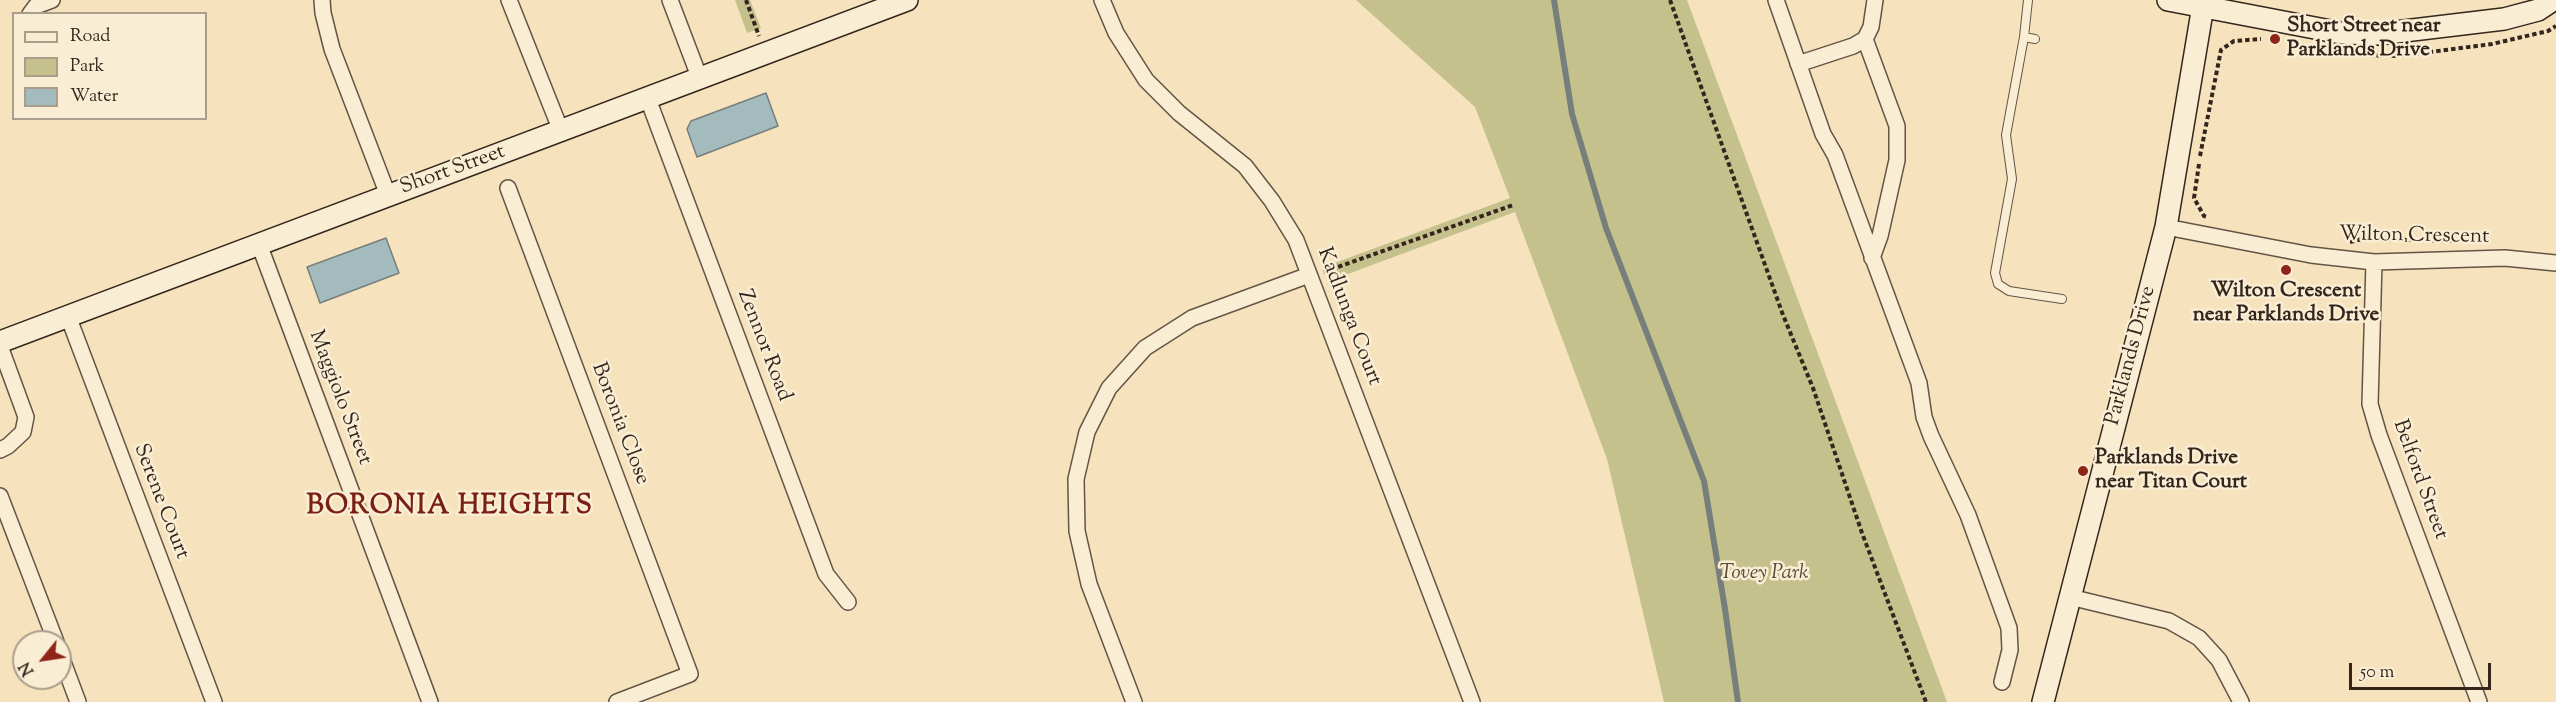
<!DOCTYPE html>
<html>
<head>
<meta charset="utf-8">
<style>
	body { margin:0 }
	#map { position:relative; width:2556px; height:702px; overflow:hidden; background:#f6e3bd; font-family:"Sorts Mill Goudy",serif }
	canvas { display:block }
	.legend { position:absolute; left:12px; top:12px; width:195px; height:108px; box-sizing:border-box; background:#f9edd4; border:2px solid #aa9d8b; margin:0; padding:8px 10px; list-style:none; font-size:18px; color:#34251d }
	.legend li { display:flex; align-items:center; gap:12px; height:30px }
	.legend b { width:30px; border:2px solid #aa9d8b }
	.north { position:absolute; left:12px; top:630px; width:60px; height:60px; box-sizing:border-box; background:#f9edd4; border:2px solid #aa9d8b; border-radius:50%; rotate:240deg; font-size:16px; font-weight:700; line-height:24px; text-align:center; color:#34251d }
	.north::after { content:''; display:block; margin:auto; width:21px; height:27px; background:#8f2418; clip-path:polygon(50% 0,100% 100%,50% 72%,0 100%) }
	.scale { position:absolute; left:2349px; top:663px; width:142px; height:27px; box-sizing:border-box; border:3px solid #34251d; border-top:0; padding-left:8px; font-size:18px; line-height:21px; white-space:nowrap; color:#34251d; -webkit-text-stroke:4px #f9edd4; paint-order:stroke }
</style>
</head>
<body>
<div id="map">
<canvas width="2556" height="702"></canvas>
<ul class="legend">
<li><b style="height:8px;background:#f9edd4"></b>Road</li>
<li><b style="height:16px;background:#c4c18c"></b>Park</li>
<li><b style="height:16px;background:#a3bbbd"></b>Water</li>
</ul>
<div class="north">N</div>
<div class="scale">50 m</div>
</div>
<script>
const ctx = document.querySelector('canvas').getContext('2d');
ctx.lineJoin = 'round';
function fillPath(path, color) { ctx.fillStyle = color; ctx.fill(path, 'evenodd'); }
const shape = rows => new Path2D(rows.map(r => 'M' + r).join(''));
function trace(path, color, width, dash) { ctx.strokeStyle = color; ctx.lineWidth = width; ctx.lineCap = dash ? 'butt' : 'round'; ctx.setLineDash(dash || []); ctx.stroke(path); }
function drawText(font, color, halo, rows, align = 'center') {
  ctx.font = font + ' "Sorts Mill Goudy",serif'; ctx.lineWidth = 5; ctx.setLineDash([]); ctx.textBaseline = 'middle'; ctx.strokeStyle = halo; ctx.fillStyle = color; for (const [text, x, y, turn = 0] of rows) {
    ctx.save(); ctx.translate(x, y); ctx.rotate((+turn || 0) * Math.PI / 180); ctx.textAlign = isNaN(turn) ? turn : align; if (halo) ctx.strokeText(text, 0, 0); ctx.fillText(text, 0, 0); ctx.restore();
  }
}
fillPath(shape([
	[735,0,750,0,761,28,747,33],
	[1356,0,1687,0,1947,702,1664,702,1607,459,1515,212,1337,278,1332,264,1510,198,1475,107]
]), '#c4c18c');
const water = shape([
	[766,93,778,126,697,157,687,129,691,121,766,93],
	[386,238,399,273,320,303,307,267,386,238]
]);
fillPath(water, '#a3bbbd');
trace(water, '#777f7d', 1.5);
trace(shape([
	[1554,0,1572,114,1606,228,1704,481,1725,609,1738,702]
]), '#777f7d', 6);
const lane = shape([
	[2024,37,2028,0],
	[2035,39,2024,37,2006,135,2012,179,1995,273,1998,284,2009,291,2062,299]
]);
const street = shape([
	[322,0,323,13,332,49,388,195],
	[509,0,561,131],
	[670,0,700,79],
	[1102,0,1116,33,1146,80,1179,113,1245,166,1272,201,1296,240,1472,702],
	[1776,0,1823,134,1835,155,1919,383,1924,417,1931,436,1968,515,2009,628,2010,650,2002,682],
	[30,14,36,6,52,0],
	[1865,39,1897,126,1897,160,1880,236,1872,258],
	[1798,64,1853,46,1865,39,1871,27,1875,0],
	[648,99,826,574,848,602],
	[508,188,690,674,617,702],
	[2166,227,2311,255,2374,262,2505,258,2556,263],
	[259,244,430,702],
	[2374,262,2370,404,2379,435,2479,702],
	[68,316,214,702],
	[0,346,26,417,23,432,8,446,0,450],
	[0,496,56,642],
	[2070,597,2169,621,2199,638,2219,660,2241,702],
	[60,654,78,702],
	[1134,702,1089,584,1077,531,1076,479,1087,432,1109,388,1145,348,1192,318,1309,275]
]);
const secondary = shape([
	[2168,0,2341,33,2379,34,2504,19,2538,10,2553,0],
	[0,342,907,0],
	[2043,702,2166,227,2203,6]
]);
trace(lane, '#645445', 10);
trace(street, '#645445', 18);
trace(secondary, '#34251d', 24);
trace(shape([
	[746,0,759,36],
	[1670,0,1783,315,1813,388,1862,533,1926,702],
	[2354,55,2399,56,2492,44,2548,31,2556,26],
	[2200,156,2221,50,2234,41,2261,39],
	[2199,164,2194,198,2204,216,2207,217],
	[2350,242,2363,239,2456,241],
	[1324,272,1513,205]
]), '#34251d', 4, [4.5, 3]);
trace(lane, '#f9edd4', 8);
trace(street, '#f9edd4', 15);
trace(secondary, '#f9edd4', 21);
for (const [x, y, r, color] of [
	[2275,39,6,"#8f2418"],
	[2286,270,6,"#8f2418"],
	[2083,471,6,"#8f2418"]
]) { const dot = new Path2D(); dot.arc(x, y, r, 0, 2 * Math.PI); ctx.fillStyle = color; ctx.fill(dot); trace(dot, '#f9edd4', 2); }
drawText('bold 21px', '#34251d', '#f9edd4', [
	["Short Street near",2287,27],
	["Parklands Drive",2287,51],
	["Wilton Crescent",2286,292,"center"],
	["near Parklands Drive",2286,316,"center"],
	["Parklands Drive",2095,459],
	["near Titan Court",2095,483]
], 'left');
drawText('21px', '#34251d', '#f9edd4', [
	["Short Street",453,171,-20],
	["Wilton Crescent",2414,237,1],
	["Kadlunga Court",1348,317,69],
	["Zennor Road",763,346,69],
	["Parklands Drive",2132,356,-75],
	["Maggiolo Street",339,398,69],
	["Boronia Close",619,424,69],
	["Belford Street",2419,480,70],
	["Serene Court",160,502,69]
]);
drawText('italic 21px', '#584c39', '#f9edd4', [
	["Tovey Park",1764,574]
]);
ctx.letterSpacing = '1.5px';
drawText('bold 27px', '#7a1f14', '#f9edd4', [
	["BORONIA HEIGHTS",450,508]
]);
ctx.letterSpacing = '0px';
</script>
</body>
</html>
